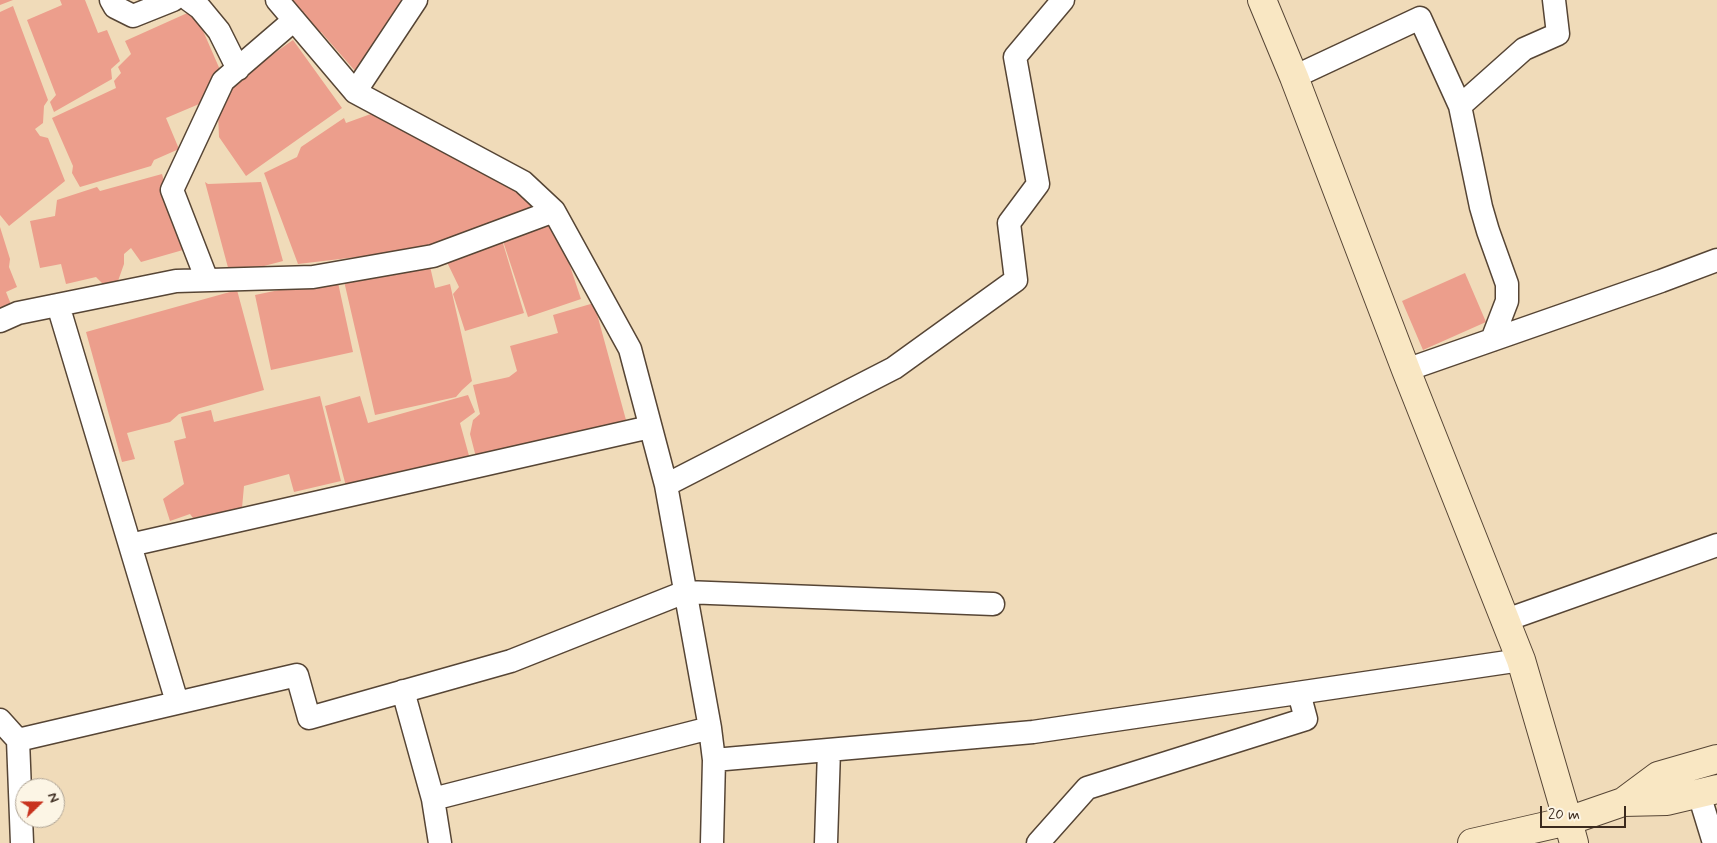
<!DOCTYPE html>
<html>
<head>
<meta charset="utf-8">
<style>
	body { margin:0 }
	#map { position:relative; width:1717px; height:843px; overflow:hidden; background:#f0dbb9; font-family:Mynerve,sans-serif }
	canvas { display:block }
	.north { position:absolute; left:15px; top:778px; width:50px; height:50px; box-sizing:border-box; background:#fcf5e5; border:1px solid #afa495; border-radius:50%; rotate:68deg; font-size:14px; font-weight:700; line-height:20px; text-align:center; color:#3b2a1e }
	.north::after { content:''; display:block; margin:auto; width:18px; height:22px; background:#c8321e; clip-path:polygon(50% 0,100% 100%,50% 72%,0 100%) }
	.scale { position:absolute; left:1540px; top:806px; width:86px; height:22px; box-sizing:border-box; border:2px solid #3b2a1e; border-top:0; padding-left:6px; font-size:15px; line-height:18px; white-space:nowrap; color:#3b2a1e; -webkit-text-stroke:4px #fcf5e5; paint-order:stroke }
</style>
</head>
<body>
<div id="map">
<canvas width="1717" height="843"></canvas>
<div class="north">N</div>
<div class="scale">20 m</div>
</div>
<script>
const ctx = document.querySelector('canvas').getContext('2d');
ctx.lineJoin = 'round';
function fillPath(path, color) { ctx.fillStyle = color; ctx.fill(path, 'evenodd'); }
const shape = rows => new Path2D(rows.map(r => 'M' + r).join(''));
function trace(path, color, width, dash) { ctx.strokeStyle = color; ctx.lineWidth = width; ctx.lineCap = dash ? 'butt' : 'round'; ctx.setLineDash(dash || []); ctx.stroke(path); }
fillPath(shape([
	[0,0,13,0,0,5],
	[60,0,85,0,98,33,107,30,120,61,111,69,112,79,54,112,50,102,56,95,27,20,62,5],
	[282,0,402,0,356,72,321,32,314,34],
	[13,6,48,100,44,106,43,123,35,129,40,136,48,138,65,181,9,226,0,215,0,12],
	[194,10,224,79,211,99,166,118,179,149,154,160,151,166,80,187,72,173,73,166,52,118,116,88,114,81,121,73,118,67,131,54,125,41],
	[293,40,342,108,246,176,219,137,218,113,228,86],
	[379,111,500,176,542,211,416,250,298,264,264,173,297,157,301,147,344,118,346,123],
	[162,174,183,250,141,262,131,248,124,254,124,264,118,281,106,287,96,277,66,284,61,264,40,268,30,221,55,216,57,200,97,187,100,191],
	[205,182,208,184,261,182,283,261,230,275],
	[555,221,581,299,528,317,502,238],
	[0,227,10,259,9,267,17,287,6,292,12,307,0,311],
	[502,240,524,313,465,331,453,294,459,287,444,256],
	[429,262,435,288,450,284,472,381,462,390,456,397,375,415,344,281],
	[1465,273,1486,322,1423,350,1402,301],
	[337,278,353,352,271,370,255,295],
	[237,290,264,390,179,414,170,422,127,433,135,459,122,462,86,332],
	[594,303,626,420,477,461,470,434,473,420,480,414,473,385,509,377,517,371,510,346,558,333,553,315],
	[468,395,475,412,460,423,471,463,347,490,325,406,360,396,368,423],
	[320,396,341,481,294,492,289,474,244,486,242,508,193,518,190,514,170,521,163,499,184,484,174,441,186,438,181,417,211,410,214,422]
]), '#ec9e8c');
const street = shape([
	[111,0,115,7,133,16,173,0],
	[189,0,200,8,219,31,238,69],
	[277,0,355,92,523,182,554,211,630,349,666,485,710,728,714,760,712,843],
	[1294,77,1420,18,1460,106,1524,49,1558,34,1554,0],
	[355,92,416,0],
	[1460,106,1481,207,1488,231,1507,284,1507,301,1492,340],
	[207,280,172,190,223,81,294,20],
	[58,305,177,702],
	[0,321,18,313,176,281,313,277,433,256,554,211],
	[1406,370,1661,281,1717,260],
	[666,485,894,368,1016,280,1009,223,1038,184,1015,57,1063,0],
	[130,545,650,427],
	[1506,620,1717,545],
	[403,691,433,799,710,728],
	[0,720,18,740,22,843],
	[18,740,297,675,309,718,511,661,685,592,993,604],
	[714,760,1033,732,1521,660],
	[1699,794,1714,843],
	[433,799,440,843],
	[826,843,829,750],
	[1038,843,1087,788,1306,719,1299,693]
]);
const secondary = shape([
	[1262,0,1294,77,1406,370,1521,660,1568,821,1472,843],
	[1623,802,1658,776,1717,759],
	[1574,843,1568,821,1623,802,1667,801,1717,789]
]);
trace(street, '#564535', 25);
trace(secondary, '#564535', 30);
trace(street, '#fff', 22);
trace(secondary, '#f9e7c3', 28);
</script>
</body>
</html>
